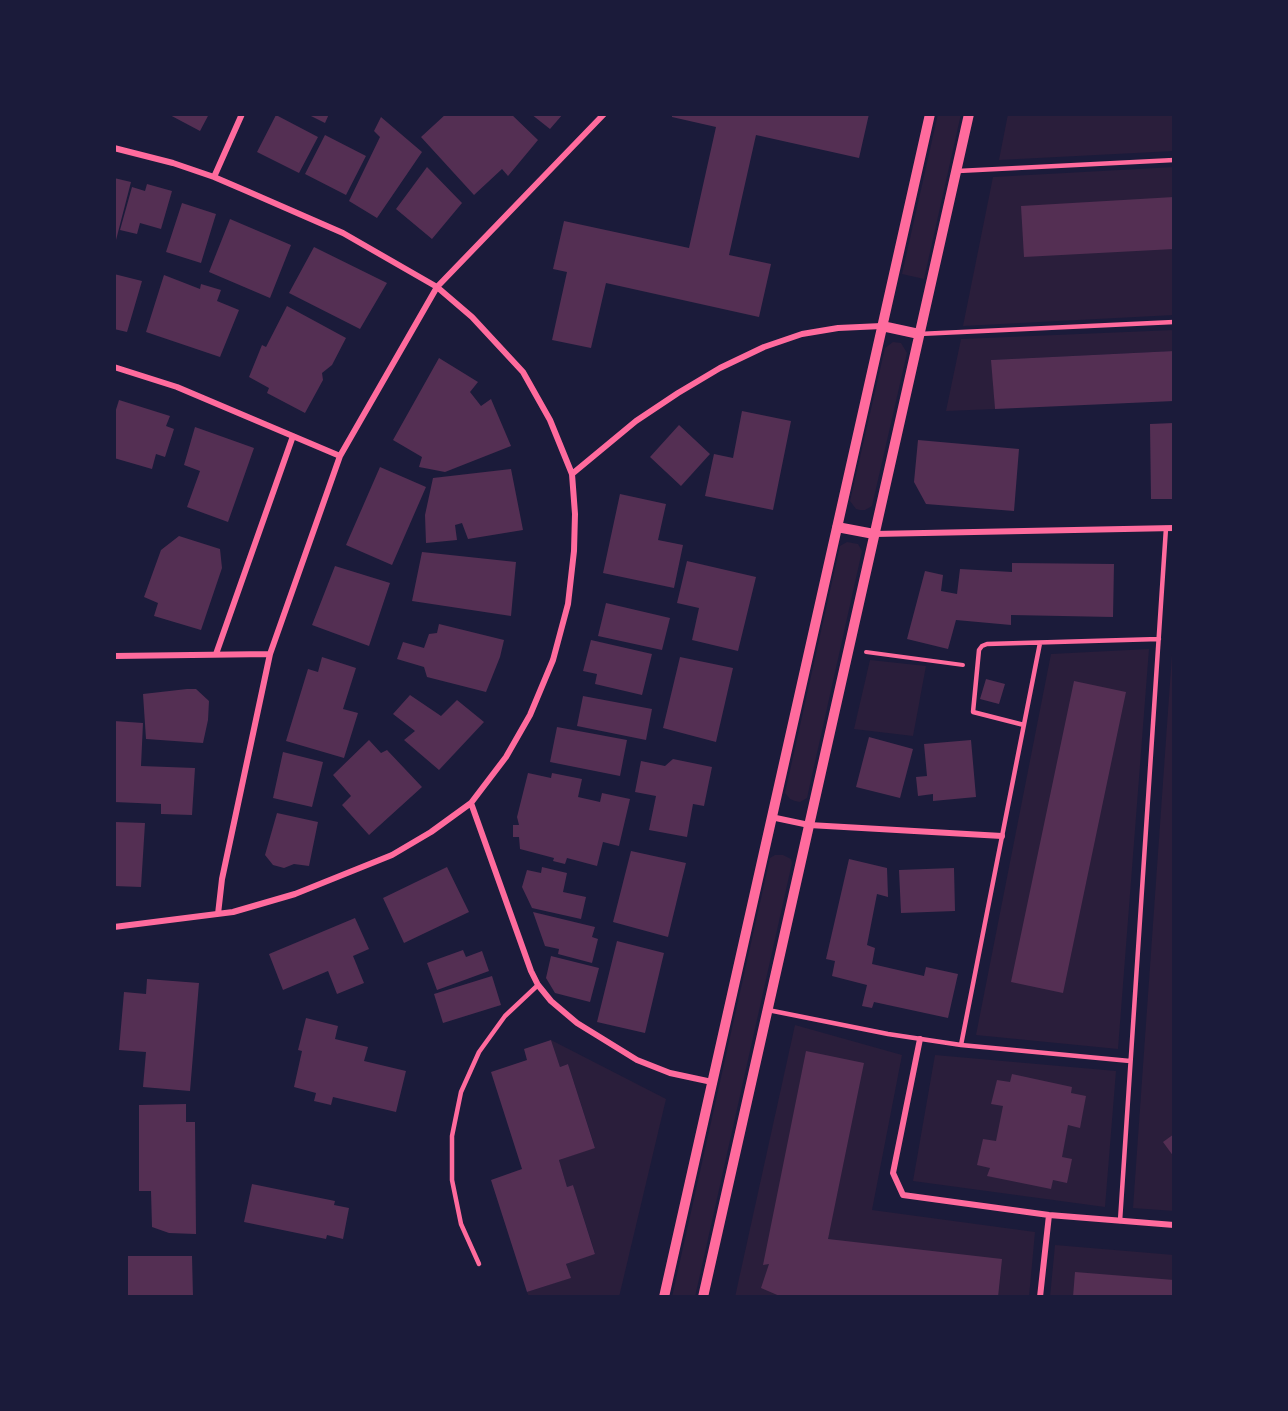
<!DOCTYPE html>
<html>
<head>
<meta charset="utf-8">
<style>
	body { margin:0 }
	#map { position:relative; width:1288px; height:1411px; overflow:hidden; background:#1b1b3a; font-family:"Noto Sans",sans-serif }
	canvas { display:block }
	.frame { position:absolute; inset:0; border:116px solid #1b1b3a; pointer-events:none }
</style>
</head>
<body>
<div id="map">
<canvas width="1288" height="1411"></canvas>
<div class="frame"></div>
</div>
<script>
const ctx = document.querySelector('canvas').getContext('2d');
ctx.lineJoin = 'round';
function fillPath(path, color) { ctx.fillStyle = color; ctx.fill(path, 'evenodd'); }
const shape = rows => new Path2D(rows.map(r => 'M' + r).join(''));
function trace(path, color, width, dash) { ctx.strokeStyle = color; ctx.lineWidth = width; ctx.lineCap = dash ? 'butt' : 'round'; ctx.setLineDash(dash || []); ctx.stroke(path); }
fillPath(shape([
	[938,114,961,114,924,279,902,274],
	[1008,114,1174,114,1174,151,999,160],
	[1174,167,1174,315,963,326,993,177],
	[1174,330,1174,351,992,360,995,409,946,411,961,339],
	[893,342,901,343,907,353,872,506,865,510,860,510,856,509,850,501,885,348],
	[847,542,858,544,862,551,807,798,800,802,795,801,790,799,785,793,840,546],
	[1174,626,1174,1211,1133,1208],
	[1149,649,1118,1049,976,1035,1051,654],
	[870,660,926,666,913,736,854,729],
	[775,855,783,855,791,859,792,863,695,1297,672,1297,770,858],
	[795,1025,902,1055,872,1210,1035,1232,1029,1297,735,1297],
	[551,1040,666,1099,619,1297,529,1297,527,1292,570,1278,566,1264,595,1253,573,1185,567,1187,559,1160,595,1147,568,1064,560,1067],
	[935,1055,1116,1071,1105,1207,913,1181],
	[1055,1245,1174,1255,1174,1280,1073,1297,1050,1297]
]), '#2a1e3b');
fillPath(shape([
	[168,114,209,114,200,131],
	[307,114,329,114,325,123],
	[446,114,511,114,538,140,508,176,502,169,474,195,421,137],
	[531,114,563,114,550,129],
	[672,114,869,114,859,158,756,135,729,255,771,264,759,317,606,283,591,348,552,340,567,272,553,269,564,221,689,248,716,127,672,117],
	[276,115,318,137,299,173,257,152],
	[381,117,422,152,377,218,349,201,380,137,374,131],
	[325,135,366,156,346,195,305,174],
	[427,167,462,203,432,239,396,209],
	[114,178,131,182,116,240,114,240],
	[147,184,172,191,161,229,140,223,137,234,120,230,132,187,145,191],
	[1174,197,1174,249,1024,257,1021,206],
	[182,203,216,214,201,263,166,252],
	[230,219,291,245,270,298,209,272],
	[314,247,387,283,360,329,289,293],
	[114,274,142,281,127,332,114,329],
	[164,275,200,289,201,284,221,290,217,301,239,310,220,357,146,332],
	[287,306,346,338,332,365,322,373,323,380,305,413,267,393,269,388,249,377,262,345,266,347],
	[1174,351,1174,401,995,409,991,360],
	[439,358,478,382,470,392,481,406,491,399,511,446,445,472,419,467,422,457,393,440],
	[119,400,170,416,166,426,174,429,165,457,156,454,152,469,114,458,114,416],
	[742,411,791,421,773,510,705,496,714,454,733,458],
	[1174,423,1174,499,1151,499,1150,424],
	[679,425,710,454,681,486,650,457],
	[195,427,254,448,228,522,187,507,200,471,184,465],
	[918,440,1019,449,1014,511,926,504,914,482],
	[380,467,426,487,392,565,346,545],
	[511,469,523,530,468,539,462,523,455,525,457,540,426,543,425,515,433,478],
	[620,494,666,504,658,540,683,545,674,588,603,573],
	[179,536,220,549,222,568,201,630,154,616,158,603,144,597,161,550],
	[422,552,516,562,511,616,412,601],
	[687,561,756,577,738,651,692,640,699,608,677,603],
	[1012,563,1114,564,1113,617,1011,615,1011,625,956,620,948,649,907,639,925,571,943,575,941,591,957,594,960,569,1012,572],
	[335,566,390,583,369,646,312,625],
	[606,603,670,618,662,650,598,636],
	[439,624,504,640,500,657,486,692,427,677,424,667,397,659,403,642,424,648,429,634,437,633],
	[591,640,652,654,642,695,595,684,597,674,583,671],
	[322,657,356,668,343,709,358,713,344,758,286,741,308,669,318,672],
	[680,657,733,668,716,742,663,728],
	[986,679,1005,684,999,704,980,699],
	[1074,681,1126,692,1063,993,1011,982],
	[187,689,196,689,209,701,208,720,203,743,146,739,143,694],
	[410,695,441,716,457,700,484,722,439,770,404,740,415,731,393,714],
	[583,696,652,709,646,740,577,726],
	[114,721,143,723,141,766,195,768,192,815,161,814,161,804,114,802],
	[557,727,627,740,620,776,550,762],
	[869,737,913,749,900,798,856,787],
	[369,740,381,753,387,750,422,787,369,835,342,805,351,796,333,775],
	[971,740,976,797,933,801,933,794,918,796,916,777,927,776,924,744],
	[283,752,323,762,312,807,273,798],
	[673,759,712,767,704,806,693,804,687,837,649,830,656,796,635,792,641,761,665,766],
	[528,773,551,778,552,773,582,779,578,797,600,802,602,793,630,799,619,846,603,842,597,866,567,858,565,864,553,861,554,858,520,849,519,837,513,837,513,825,519,825,517,817],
	[277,813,318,822,309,866,294,864,284,868,273,865,265,855],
	[114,822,145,823,141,887,114,886],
	[631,851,686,863,668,937,613,922],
	[849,859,887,868,888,897,877,894,867,945,875,948,872,964,924,976,926,967,958,974,948,1018,874,1002,872,1008,862,1006,867,985,832,976,835,961,826,959],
	[447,867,469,912,404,943,383,898],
	[542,867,567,873,563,892,586,897,581,919,532,908,522,887,527,870,541,873],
	[954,868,955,911,901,913,899,870],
	[533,912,595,927,592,937,598,939,592,963,558,954,559,949,545,946],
	[355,918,369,949,353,956,364,983,337,994,328,971,283,990,269,954],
	[617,941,664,953,645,1033,597,1022],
	[463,950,466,957,482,951,489,971,437,990,427,963],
	[551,956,599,968,590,1002,555,993,546,978],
	[492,976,501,1005,443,1023,434,994],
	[147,979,199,983,190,1091,143,1087,146,1052,119,1050,124,992,146,994],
	[306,1018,338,1026,335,1039,368,1047,364,1061,406,1071,396,1112,333,1097,331,1105,314,1101,316,1093,294,1087,302,1051,298,1050],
	[551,1040,560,1067,568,1064,595,1148,559,1160,567,1187,573,1185,595,1254,566,1264,571,1278,527,1292,491,1180,522,1169,491,1072,527,1060,524,1049],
	[806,1051,864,1063,828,1239,1002,1259,998,1297,782,1297,761,1288,769,1264,763,1265],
	[1012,1074,1072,1087,1071,1093,1086,1096,1080,1128,1068,1125,1062,1157,1072,1159,1067,1183,1053,1180,1051,1189,987,1176,990,1168,977,1165,983,1139,996,1141,1003,1106,991,1104,997,1080,1010,1082],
	[186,1104,186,1122,195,1122,196,1234,169,1233,152,1227,151,1191,139,1191,139,1105],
	[1174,1134,1174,1157,1163,1142],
	[252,1184,335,1201,334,1205,349,1208,343,1239,327,1235,326,1239,244,1222],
	[128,1256,192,1256,193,1297,128,1297],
	[1075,1272,1174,1280,1174,1297,1073,1297]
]), '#542f53');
trace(shape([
	[866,652,963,665]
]), '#ff6b9d', 4);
trace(shape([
	[958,171,1174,160],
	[919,334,1174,322],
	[1024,725,973,712,979,650,982,646,987,644,1159,639],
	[768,1010,888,1034,961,1045,1130,1061],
	[961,1045,1040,643],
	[1120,1221,1166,528],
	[479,1264,461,1224,452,1180,452,1136,461,1092,479,1052,505,1016,538,985]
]), '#ff6b9d', 4.5);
trace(shape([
	[114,148,173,163,214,177,249,192,343,233,437,287,472,317,523,372,550,420,572,474,575,514,574,551,568,604,553,660,530,715,506,757,471,803,431,832,392,855,295,894,233,912,114,927],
	[214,177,242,114],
	[114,367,177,387,340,456],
	[572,474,636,421,678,393,720,368,764,347,802,334,838,328,882,326],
	[874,534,1174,528],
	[216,654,293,436],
	[114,656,270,654],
	[471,803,531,971,538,985,551,1001,577,1023,637,1060,670,1073,712,1082],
	[771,817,809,825,1002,836],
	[218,914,222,879,270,654,340,456,437,287,604,114],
	[920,1039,893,1173,903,1195,1049,1215,1174,1225],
	[1040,1297,1049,1215]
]), '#ff6b9d', 6);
trace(shape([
	[882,326,919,334],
	[837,527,874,534],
	[664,1297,930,114],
	[703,1297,969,114]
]), '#ff6b9d', 10);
</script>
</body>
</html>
